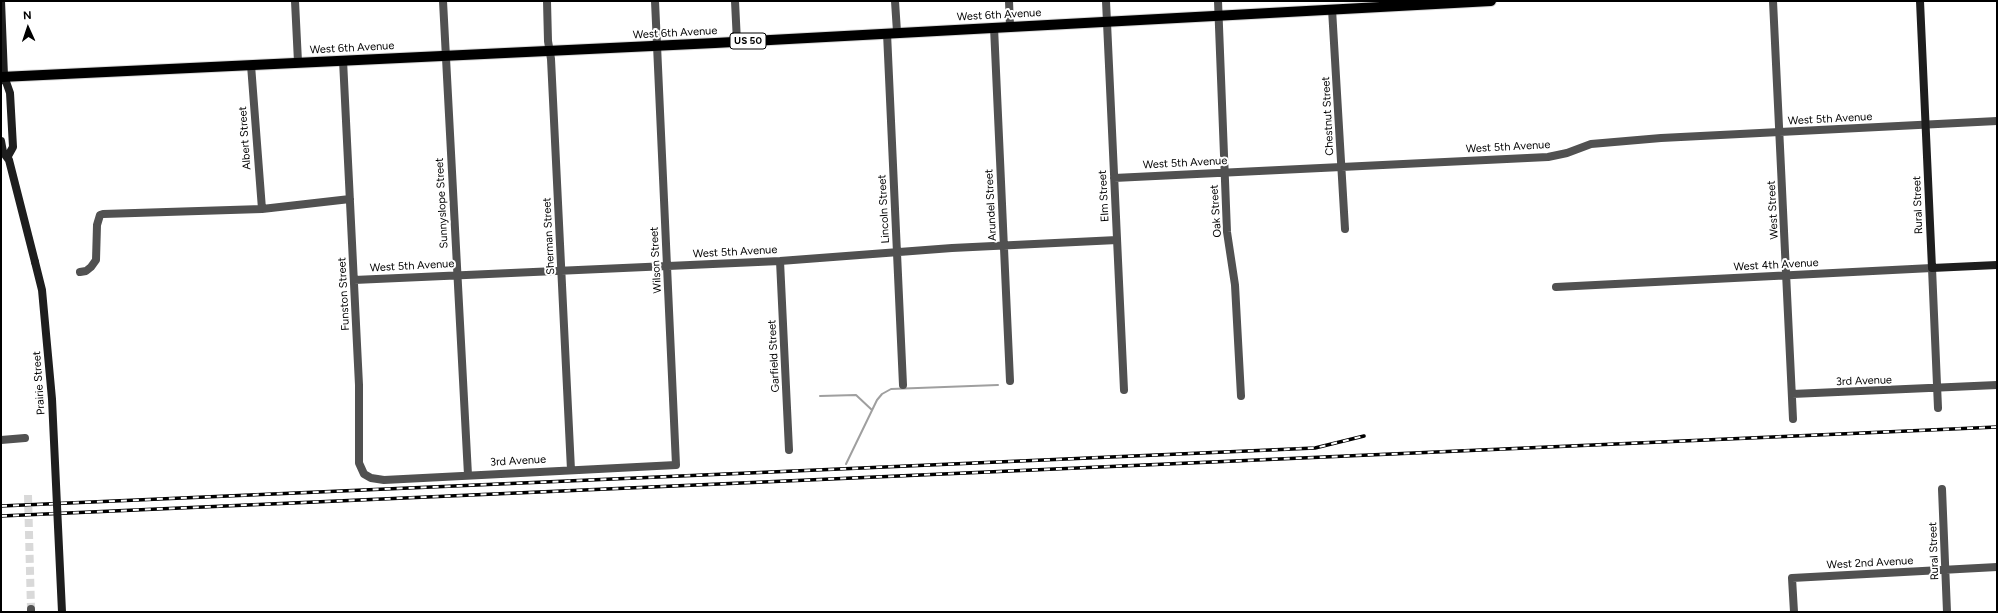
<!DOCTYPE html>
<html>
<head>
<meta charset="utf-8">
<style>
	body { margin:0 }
	#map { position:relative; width:1998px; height:613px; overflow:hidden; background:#fff; font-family:Figtree,sans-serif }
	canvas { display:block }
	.frame { position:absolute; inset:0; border:2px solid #000; pointer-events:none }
	.north { position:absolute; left:8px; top:8px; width:40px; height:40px; -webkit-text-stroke:3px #fff; paint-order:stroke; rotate:357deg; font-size:11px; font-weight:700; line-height:16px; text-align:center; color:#000 }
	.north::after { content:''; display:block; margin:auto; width:14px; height:18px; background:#000; clip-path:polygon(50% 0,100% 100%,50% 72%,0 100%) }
</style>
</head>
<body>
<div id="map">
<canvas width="1998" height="613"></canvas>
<div class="frame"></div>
<div class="north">N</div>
</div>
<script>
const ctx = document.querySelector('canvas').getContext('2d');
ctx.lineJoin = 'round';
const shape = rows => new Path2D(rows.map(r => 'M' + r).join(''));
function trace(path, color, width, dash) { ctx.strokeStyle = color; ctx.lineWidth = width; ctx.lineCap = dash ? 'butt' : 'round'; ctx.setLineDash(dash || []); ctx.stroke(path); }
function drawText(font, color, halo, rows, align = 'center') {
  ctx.font = font + ' Figtree,sans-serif'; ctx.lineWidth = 4; ctx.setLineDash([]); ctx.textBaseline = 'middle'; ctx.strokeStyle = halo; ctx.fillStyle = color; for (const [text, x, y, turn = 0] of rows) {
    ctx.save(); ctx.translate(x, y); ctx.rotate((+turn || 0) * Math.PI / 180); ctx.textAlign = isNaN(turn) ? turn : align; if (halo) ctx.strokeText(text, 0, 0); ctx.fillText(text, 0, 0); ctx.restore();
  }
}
trace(shape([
	[820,396,856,395,872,410],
	[846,464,877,400,882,394,891,389,998,385]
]), '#9f9f9f', 2);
trace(shape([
	[28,495,31,609]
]), '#d9d9d9', 8, [8, 4]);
const primary = shape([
	[1,77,715,43,1491,1]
]);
trace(primary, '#dbdbdb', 12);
trace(shape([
	[295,1,298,62],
	[443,1,468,475],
	[547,1,548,41,551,59,571,470],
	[735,1,737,42],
	[895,1,897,32],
	[1009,1,1010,26],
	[1106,1,1124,390],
	[1218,1,1227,232,1235,285,1241,396],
	[1773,1,1793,419],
	[1332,9,1345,229],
	[994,27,1010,381],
	[887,33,903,385],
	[343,60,359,385,359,463,364,474,371,478,384,480,676,465,655,1],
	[251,65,262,209],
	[1114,178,1548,157,1567,153,1591,144,1661,138,1997,121],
	[780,261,789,450],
	[80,272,86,271,91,267,96,260,97,225,100,215,103,214,262,209,350,199],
	[354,280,780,261,952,248,1117,240],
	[1556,287,1932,268,1938,408],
	[1792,394,1997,385],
	[1,440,25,438],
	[1942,489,1947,612],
	[31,609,31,612],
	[1794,612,1792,578,1997,567]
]), '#515151', 8);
trace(shape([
	[1,1,4,76,2,80],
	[1920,1,1932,268,1997,265],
	[4,76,10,93,13,147,8,156],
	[1,141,3,152,9,160,35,262]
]), '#1e1e1e', 8);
trace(primary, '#000', 10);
const rail = shape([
	[1,506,1315,448,1364,436],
	[1,516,1997,427]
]);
trace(rail, '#000', 3.5);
trace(rail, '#fff', 2, [6]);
trace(shape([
	[35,262,42,290,52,399,62,612]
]), '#1e1e1e', 8);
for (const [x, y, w] of [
	[748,41,36]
]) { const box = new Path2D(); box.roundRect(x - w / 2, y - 8, w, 16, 3); ctx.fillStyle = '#fff'; ctx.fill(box); trace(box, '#000', 1); }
drawText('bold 10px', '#000', null, [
	["US 50",748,41]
]);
drawText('11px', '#000', '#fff', [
	["West 6th Avenue",999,15,-3],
	["West 6th Avenue",675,33,-3],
	["West 6th Avenue",352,48,-3],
	["Chestnut Street",1328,116,-93],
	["West 5th Avenue",1830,119,-3],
	["Albert Street",245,138,-94],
	["West 5th Avenue",1508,147,-3],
	["West 5th Avenue",1185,163,-3],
	["Elm Street",1104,196,-93],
	["Sunnyslope Street",442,203,-93],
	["Arundel Street",991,205,-93],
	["Rural Street",1918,205,-92],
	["Lincoln Street",884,209,-93],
	["West Street",1773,210,-93],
	["Oak Street",1216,211,-94],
	["Sherman Street",549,236,-93],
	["West 5th Avenue",735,252,-3],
	["Wilson Street",656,260,-93],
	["West 4th Avenue",1776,265,-3],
	["West 5th Avenue",412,266,-3],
	["Funston Street",344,294,-93],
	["Garfield Street",774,356,-93],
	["3rd Avenue",1864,381,-2],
	["Prairie Street",39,383,-94],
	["3rd Avenue",518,461,-3],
	["Rural Street",1934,551,-92],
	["West 2nd Avenue",1870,563,-3]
]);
</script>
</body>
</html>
